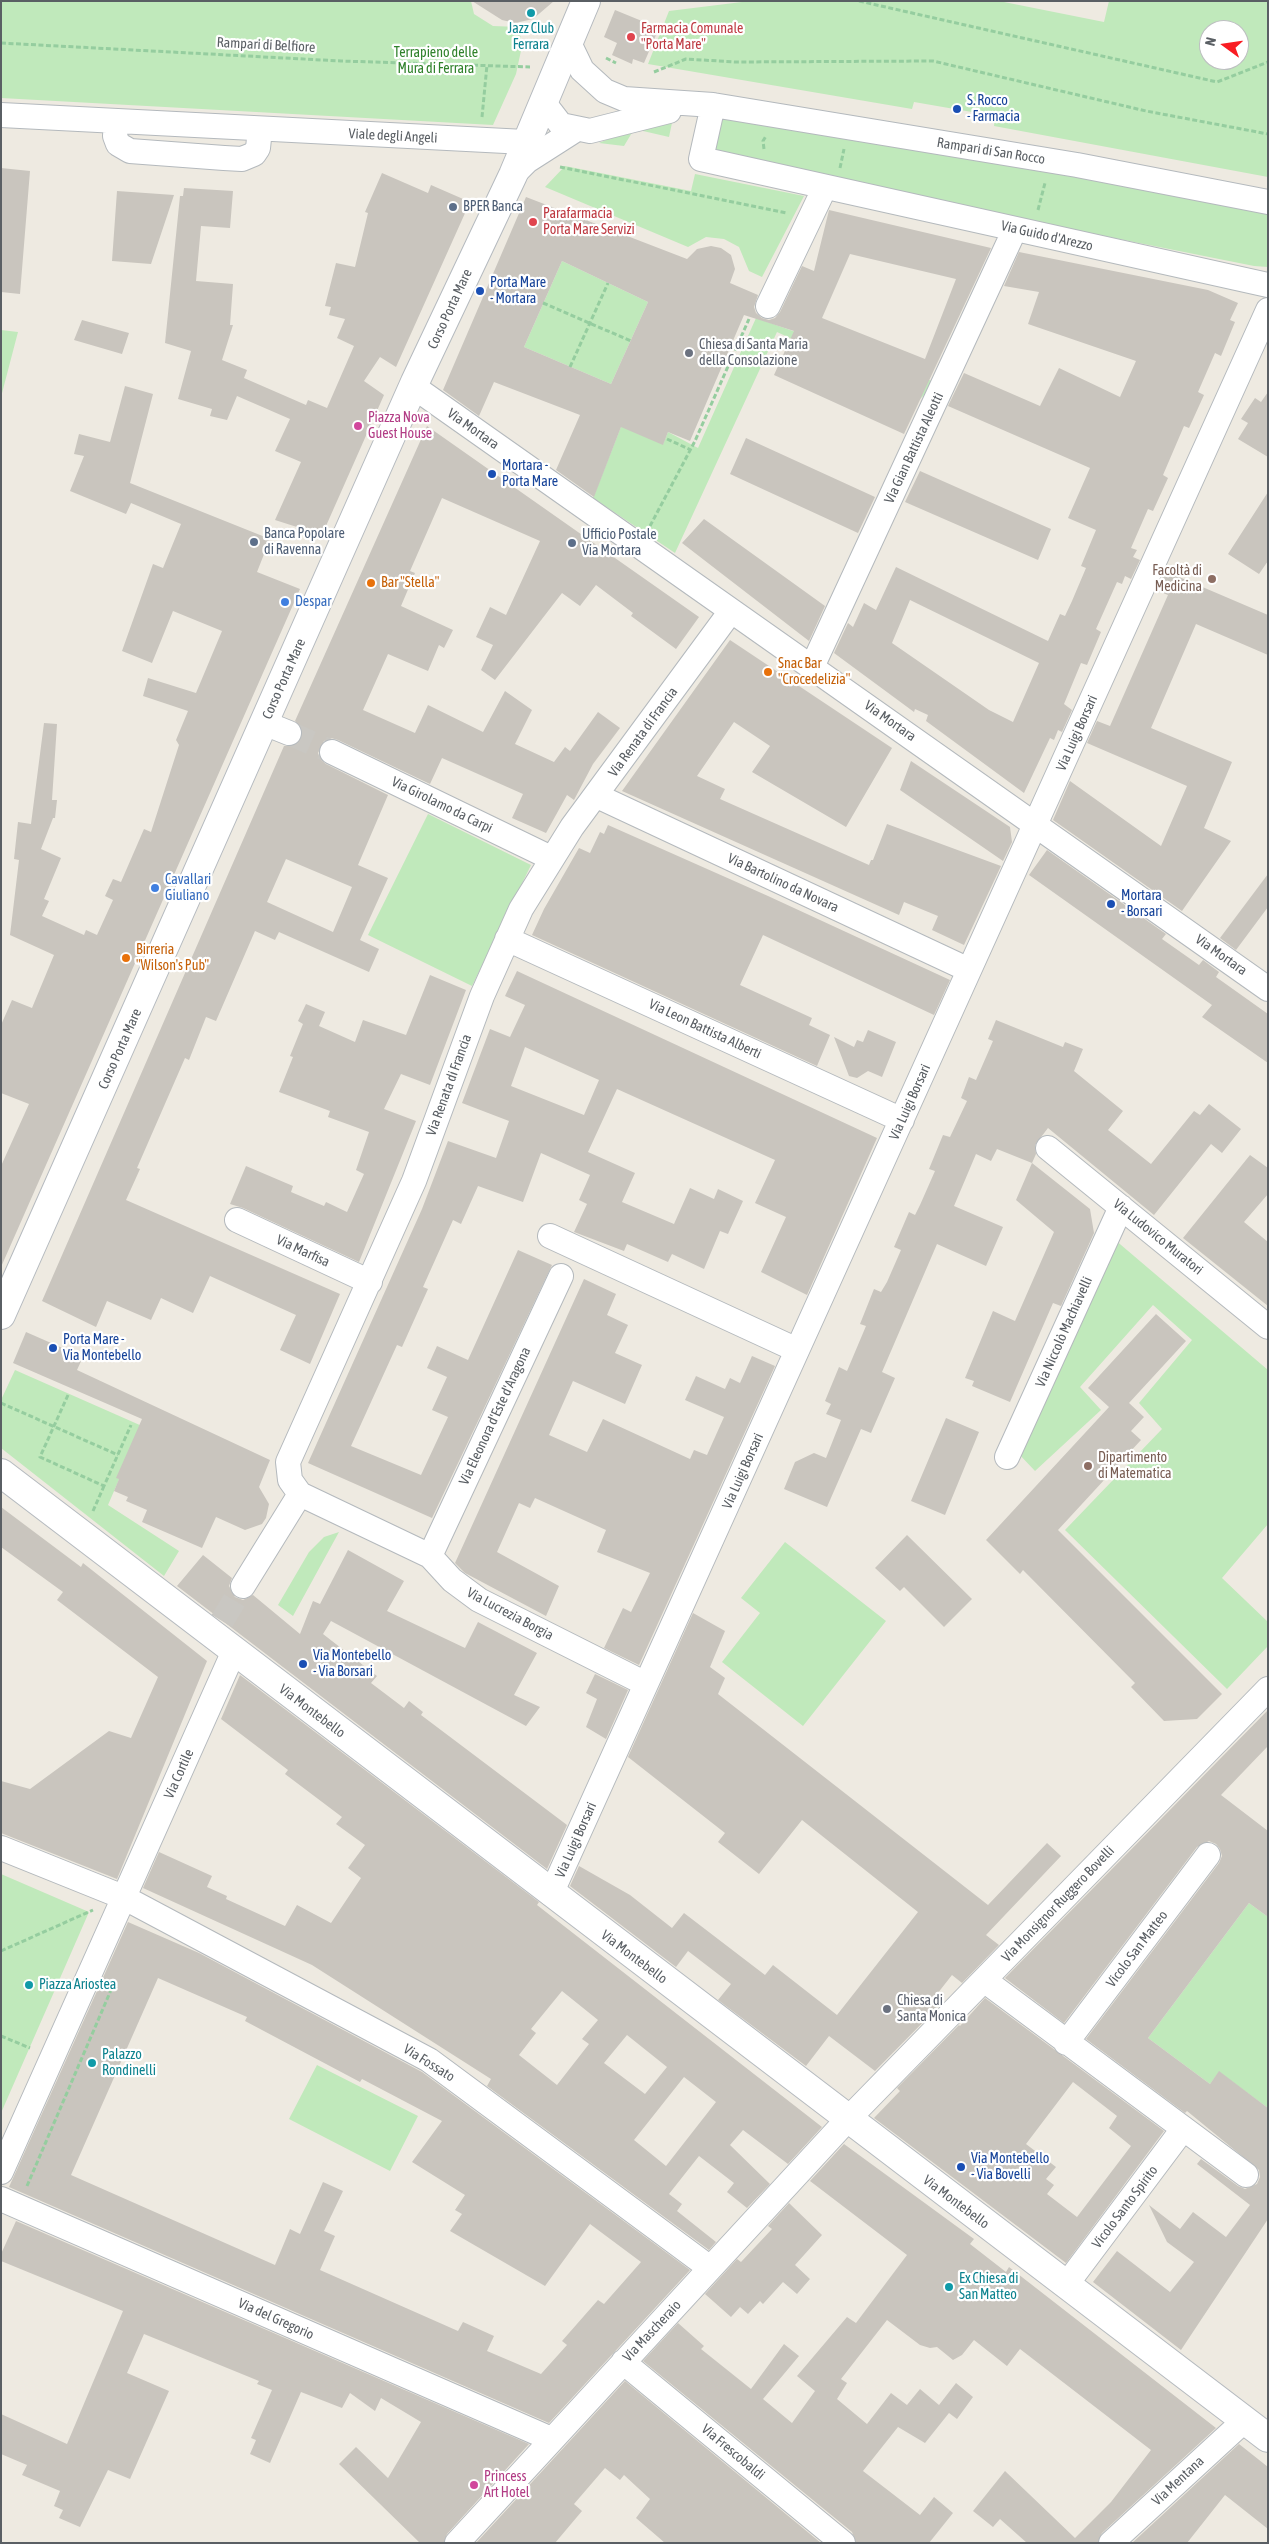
<!DOCTYPE html>
<html>
<head>
<meta charset="utf-8">
<style>
	body { margin:0 }
	#map { position:relative; width:1269px; height:2544px; overflow:hidden; background:#eeeae1; font-family:"Asap Condensed",sans-serif }
	canvas { display:block }
	.frame { position:absolute; inset:0; border:2px solid #5a5f64; pointer-events:none }
	.north { position:absolute; left:1199px; top:20px; width:50px; height:50px; box-sizing:border-box; background:#fff; border:1px solid #bdbfc1; border-radius:50%; rotate:284deg; font-size:14px; font-weight:700; line-height:20px; text-align:center; color:#5a5f64 }
	.north::after { content:''; display:block; margin:auto; width:18px; height:22px; background:#f91d23; clip-path:polygon(50% 0,100% 100%,50% 72%,0 100%) }
</style>
</head>
<body>
<div id="map">
<canvas width="1269" height="2544"></canvas>
<div class="frame"></div>
<div class="north">N</div>
</div>
<script>
const ctx = document.querySelector('canvas').getContext('2d');
ctx.lineJoin = 'round';
function fillPath(path, color) { ctx.fillStyle = color; ctx.fill(path, 'evenodd'); }
const shape = rows => new Path2D(rows.map(r => 'M' + r).join(''));
function trace(path, color, width, dash) { ctx.strokeStyle = color; ctx.lineWidth = width; ctx.lineCap = dash ? 'butt' : 'round'; ctx.setLineDash(dash || []); ctx.stroke(path); }
function drawText(font, color, halo, rows, align = 'center') {
  ctx.font = font + ' "Asap Condensed",sans-serif'; ctx.lineWidth = 4.5; ctx.setLineDash([]); ctx.textBaseline = 'middle'; ctx.strokeStyle = halo; ctx.fillStyle = color; for (const [text, x, y, turn = 0] of rows) {
    ctx.save(); ctx.translate(x, y); ctx.rotate((+turn || 0) * Math.PI / 180); ctx.textAlign = isNaN(turn) ? turn : align; if (halo) ctx.strokeText(text, 0, 0); ctx.fillText(text, 0, 0); ctx.restore();
  }
}
fillPath(shape([
	[1,1,471,1,474,14,493,26,519,27,522,46,516,74,493,125,1,98],
	[750,1,999,1,1104,22,1109,1,1268,1,1268,177,994,126,995,116,914,102,912,109,648,64,669,11],
	[1209,30,1239,30,1239,60,1209,60],
	[722,113,1268,209,1268,267,1254,266,854,186,713,155],
	[673,118,669,137,643,131,633,131,624,146,599,143,645,123],
	[565,166,691,191,695,174,804,196,762,277,749,271,739,247,724,239,706,237,688,247,545,187],
	[562,261,648,302,611,384,524,347],
	[756,318,813,338,829,340,937,383,920,399,777,332,675,553,593,498,626,414,644,436,663,444,668,432,698,448],
	[1,330,18,332,1,397],
	[428,814,531,865,472,986,368,935],
	[1114,1239,1268,1370,1268,1524,1222,1578,1268,1622,1268,1646,1227,1689,1065,1530,1162,1429,1139,1403,1192,1340,1153,1305,1080,1387,1101,1410,1035,1471,1017,1452],
	[15,1370,142,1426,108,1505,179,1551,164,1576,1,1448,1,1400],
	[339,1532,293,1616,278,1605,309,1552,324,1537],
	[785,1542,886,1621,803,1726,722,1662,760,1613,741,1598],
	[1,1874,89,1912,1,2113],
	[1249,1903,1268,1917,1268,2108,1219,2072,1210,2084,1148,2038],
	[317,2065,418,2116,390,2171,289,2119]
]), '#c0e9bb');
fillPath(shape([
	[472,1,554,1,533,19,515,23,502,20],
	[615,10,659,28,644,63,633,59,632,64,612,55,617,43,604,37],
	[1,168,30,171,20,294,1,292],
	[382,173,428,193,431,185,470,202,396,367,380,357,364,381,384,395,322,535,275,520,301,462,275,451,290,419,237,396,227,420,210,416,212,409,178,399,191,351,165,343,180,196,183,196,184,188,233,191,230,228,201,226,196,281,233,284,230,325,233,325,222,360,247,370,244,378,306,405,308,400,327,408,354,346,337,338,345,319,329,315,331,307,325,306,336,263,355,267,368,213,365,212],
	[117,191,174,195,151,264,112,261],
	[526,197,687,259,697,249,711,246,721,248,731,255,735,269,730,283,758,295,754,307,756,313,762,318,769,320,775,318,780,312,802,266,814,271,829,210,991,248,904,434,774,375,794,331,744,315,690,441,668,432,663,445,621,427,594,497,556,470,580,415,494,382,479,416,443,390],
	[850,254,956,279,925,359,822,318],
	[562,261,648,302,611,384,524,347],
	[1019,252,1208,290,1238,303,1230,320,1235,322,1221,356,1215,353,1198,392,1204,395,1189,428,1184,426,1163,475,1168,478,1153,511,1148,509,1131,548,1137,550,1133,557,1140,560,1131,579,1125,576,1122,584,1117,582,1096,629,1101,632,1087,665,1081,663,1064,704,1072,710,1062,732,1058,730,1054,740,1050,738,1024,793,926,721,928,715,915,709,914,712,834,653,848,623,853,627,864,603,876,610,896,567,1048,641,1060,614,1065,616,1072,601,1086,568,1081,566,1096,530,1068,518,1090,468,948,406,964,373,1040,406,1059,368,1120,397,1136,361,1028,324,1039,292,1004,286],
	[910,600,1039,663,1013,722,989,710,892,643],
	[82,320,129,333,122,354,74,340],
	[125,386,153,394,130,483,270,539,257,572,300,589,1,1267,1,1166,29,1104,1,1093,1,1025,12,1000,32,1008,54,955,10,935,19,860,14,859,18,822,31,824,44,723,57,724,52,800,57,800,55,818,53,818,41,849,61,858,44,899,49,901,42,916,84,935,86,930,97,935,113,900,105,896,113,879,121,882,144,829,151,832,179,745,176,740,188,711,143,696,148,678,196,693,222,631,173,611,152,663,122,651,153,564,163,568,181,524,131,503,126,514,70,491,84,456,74,454,79,434,110,442],
	[1268,392,1268,457,1238,439,1248,423,1241,419,1255,398,1261,402],
	[427,426,699,617,676,649,631,616,633,613,596,585,580,606,562,593,495,680,481,670,493,645,476,637,490,607,506,615,540,541,442,498,410,571,415,573,401,606,453,630,444,648,439,645,428,671,388,654,363,710,415,733,428,705,483,732,505,691,532,710,515,744,554,762,565,747,570,751,598,712,620,728,593,764,574,800,567,795,546,833,512,818,523,794,442,758,430,784,338,740,331,738,324,741,318,753,320,759,326,764,388,795,358,865,388,878,360,940,379,949,369,972,279,932,275,940,255,931,216,1021,206,1017,189,1060,185,1058,137,1168,140,1169,126,1200,340,1294,310,1364,280,1350,296,1315,210,1276,193,1313,161,1298,151,1320,107,1301,96,1327,42,1301,284,746,291,746,302,739,302,731,295,721],
	[286,859,352,887,333,932,267,902],
	[746,438,875,497,858,533,730,474],
	[920,471,1051,529,1038,560,905,502],
	[1268,492,1268,561,1259,574,1228,554],
	[704,519,825,606,809,641,682,543],
	[1165,571,1268,615,1268,655,1196,624,1151,728,1232,762,1204,828,1231,841,1182,911,1053,820,1070,781,1161,846,1187,786,1087,743,1097,721,1110,726,1168,595,1156,590],
	[730,640,892,748,846,827,752,772,770,746,734,722,697,776,725,789,720,799,869,865,871,860,873,860,887,824,1001,866,964,945,932,930,938,916,904,902,899,915,622,791],
	[911,761,1010,827,1012,842,1003,861,900,790],
	[608,825,768,896,950,980,934,1015,763,935,740,985,812,1018,809,1025,830,1035,817,1066,532,935,544,909,579,848,590,853,600,832,604,834],
	[1047,850,1166,934,1162,939,1199,965,1203,960,1219,972,1216,977,1268,1014,1268,1063,1202,1017,1212,1005,1029,875],
	[1268,874,1268,907,1236,950,1220,938],
	[517,971,877,1138,807,1295,761,1272,786,1217,755,1203,775,1160,617,1089,588,1152,635,1173,622,1202,674,1224,690,1188,714,1199,718,1189,743,1201,728,1234,720,1231,704,1269,672,1254,668,1262,627,1244,624,1251,574,1232,587,1204,579,1200,590,1175,541,1153,523,1202,478,1186,461,1224,453,1220,423,1287,428,1289,402,1347,397,1345,351,1446,421,1475,448,1417,432,1410,447,1377,427,1368,437,1346,468,1360,518,1250,552,1265,432,1518,308,1463,422,1209,448,1141,496,1158,509,1121,462,1103,490,1029,510,1037,525,1005,505,996],
	[525,1047,599,1080,584,1115,511,1086],
	[430,975,466,990,430,1085,401,1074,384,1109,416,1121,359,1262,243,1208,230,1204,246,1166,293,1186,291,1192,324,1206,326,1202,347,1212,364,1174,356,1170,369,1132,328,1117,330,1111,279,1092,293,1057,290,1056,303,1024,298,1021,306,1004,325,1012,319,1026,355,1042,363,1020,406,1035],
	[996,1020,1063,1047,1065,1042,1083,1049,1074,1071,1123,1111,1108,1130,1151,1164,1194,1111,1200,1115,1209,1104,1241,1129,1222,1153,1211,1144,1154,1215,1048,1128,1035,1145,1036,1154,1032,1163,997,1149,991,1161,976,1154,954,1206,1003,1227,986,1266,937,1244,882,1372,895,1378,871,1433,861,1429,827,1507,784,1489,795,1462,814,1453,826,1458,841,1420,826,1414,831,1404,825,1401,839,1367,847,1371,866,1326,860,1324,874,1289,881,1292,887,1282,901,1250,894,1247,909,1212,915,1215,920,1205,935,1171,929,1169,943,1135,950,1137,967,1101,961,1098,969,1077,976,1080,993,1041,988,1039],
	[868,1030,896,1042,882,1077,868,1071,857,1078,849,1076,834,1037,854,1047,857,1040,863,1042],
	[1250,1155,1268,1168,1268,1194,1244,1222,1268,1242,1268,1306,1183,1238],
	[1032,1163,1090,1209,1094,1233,1061,1306,1053,1303,1010,1402,972,1386,974,1381,965,1378,993,1311,1015,1321,1054,1232,1016,1200],
	[584,1279,616,1294,607,1315,628,1325,615,1353,642,1365,625,1404,573,1381,549,1435,587,1452,603,1419,690,1459,694,1450,707,1455,724,1417,685,1400,696,1376,725,1389,730,1378,740,1383,752,1356,775,1366,639,1665,604,1648,623,1608,631,1612,650,1573,597,1552,606,1530,535,1498,530,1508,519,1503,497,1552,559,1586,546,1616,465,1573,455,1563],
	[1156,1314,1186,1341,1129,1403,1144,1417,1131,1431,1141,1440,1058,1530,1222,1694,1197,1719,1164,1721,1131,1687,1135,1683,1023,1570,1020,1574,986,1540,1109,1407,1088,1388],
	[26,1332,83,1357,77,1370,270,1460,259,1487,269,1504,266,1518,262,1524,245,1530,216,1517,202,1548,142,1522,147,1510,126,1501,128,1497,114,1491,119,1479,116,1478,142,1419,13,1363],
	[946,1418,979,1432,945,1515,911,1501],
	[1,1507,81,1567,83,1563,207,1661,117,1879,1,1833,1,1781,30,1789,109,1731,131,1738,158,1677,57,1600,63,1592,1,1547],
	[907,1535,972,1599,944,1627,904,1587,900,1591,875,1568],
	[348,1550,404,1581,387,1611,465,1648,478,1622,537,1653,514,1695,540,1707,526,1726,331,1621,323,1634,377,1676,371,1683,404,1708,409,1701,423,1712,421,1715,567,1825,547,1869,177,1586,203,1555,232,1578,229,1586,235,1597,243,1600,253,1595,300,1634,313,1601,320,1604],
	[693,1613,725,1631,710,1667,725,1678,718,1694,988,1905,1047,1843,1061,1856,986,1935,999,1945,962,1983,952,1975,930,2003,937,2008,875,2071,829,2036,806,2066,718,2000,731,1984,688,1951,676,1967,570,1886,579,1866,630,1895,672,1928,684,1913,765,1975,773,1965,837,2015,918,1912,802,1820,759,1874,718,1842,725,1833,628,1757],
	[595,1674,628,1690,606,1739,586,1727,597,1699,586,1693],
	[240,1675,539,1902,537,1905,822,2127,788,2164,743,2130,730,2145,770,2184,747,2208,727,2192,734,2183,699,2156,669,2194,682,2204,677,2211,716,2242,709,2250,487,2086,491,2079,312,1965,143,1888,159,1852,212,1876,207,1887,227,1896,226,1899,285,1926,297,1905,331,1923,361,1878,348,1868,365,1845,336,1824,342,1817,285,1774,288,1770,221,1719],
	[562,1991,598,2020,582,2039,589,2044,557,2085,519,2055,536,2033,531,2029],
	[627,2035,667,2067,645,2094,604,2063],
	[684,2077,716,2102,666,2166,634,2140],
	[1268,1710,1268,1746,1221,1795,1268,1831,1268,1917,1249,1903,1148,2038,1210,2084,1219,2071,1268,2108,1268,2219,1181,2350,1093,2282,1117,2251,1170,2292,1194,2262,1167,2242,1149,2205,1180,2229,1193,2212,1226,2237,1250,2205,1197,2164,1201,2159,1238,2186,1245,2189,1257,2184,1260,2177,1259,2170,1187,2111,1185,2113,1086,2039,1219,1863,1222,1856,1220,1849,1216,1844,1209,1841,1197,1847,1064,2023,1005,1978],
	[128,1922,199,1953,422,2072,690,2270,549,2423,9,2187],
	[158,1978,247,2017,245,2021,360,2082,362,2079,442,2121,412,2162,465,2195,455,2210,462,2214,450,2231,545,2286,590,2224,641,2262,604,2304,598,2300,562,2341,567,2345,541,2374,487,2351,494,2336,463,2322,458,2331,320,2270,335,2236,324,2231,343,2191,323,2182,300,2234,290,2229,275,2265,71,2175],
	[985,1998,1164,2131,1066,2263,874,2118,900,2091,897,2088,959,2025,960,2026],
	[1073,2082,1117,2116,1109,2128,1131,2146,1077,2217,1047,2194,1054,2185,1046,2179,1056,2167,1026,2144],
	[844,2144,974,2239,970,2244,1006,2272,1009,2267,1216,2428,1102,2533,1098,2543,1027,2543,1000,2519,993,2527,973,2511,1005,2471,1075,2538,1111,2502,1151,2450,1020,2349,1007,2366,974,2340,962,2355,953,2360,937,2347,930,2348,920,2345,887,2320,841,2379,847,2383,837,2399,867,2424,891,2393,907,2405,920,2389,939,2405,956,2383,973,2397,957,2419,949,2413,925,2443,898,2427,863,2471,920,2515,934,2497,953,2513,929,2543,856,2543,852,2532,643,2361,678,2323,704,2346,701,2349,751,2389,784,2344,799,2356,763,2399,792,2423,815,2391,797,2376,847,2317,856,2323,907,2255,810,2181],
	[789,2203,822,2235,795,2265,810,2279,797,2294,783,2282,763,2304,760,2301,748,2314,740,2307,731,2317,705,2294,737,2259,741,2262,772,2229,768,2226],
	[16,2221,529,2444,447,2534,444,2543,420,2543,339,2464,356,2447,388,2478,421,2422,381,2398,375,2411,350,2393,342,2408,301,2392,270,2463,250,2454,256,2440,251,2438,272,2390,257,2384,259,2381,144,2334,127,2373,169,2391,130,2479,108,2470,80,2527,59,2518,63,2510,54,2506,60,2491,22,2475,27,2465,1,2454,1,2414,67,2444,123,2311,1,2261,1,2254],
	[625,2381,821,2543,665,2543,636,2518,650,2499,624,2475,620,2480,605,2468,574,2504,582,2511,555,2543,476,2543],
	[1239,2444,1268,2467,1268,2529,1225,2495,1187,2543,1132,2543]
]), '#c9c5be');
trace(shape([
	[289,733,332,752],
	[222,1621,243,1586]
]), '#c9c7c2', 24, [24, 12]);
const street = shape([
	[569,43,582,70,605,91,624,99,713,105,1077,165,1268,202],
	[544,103,561,125,590,131,669,111],
	[713,105,701,159,1268,285],
	[1,115,525,142],
	[116,121,115,136,118,144,130,151,224,158,242,159,254,154,258,148,260,129],
	[513,175,527,161,577,129],
	[768,306,825,187],
	[414,387,1268,989],
	[812,667,1015,229],
	[264,723,289,733],
	[332,752,551,858],
	[597,796,969,970],
	[507,939,902,1120],
	[1048,1148,1268,1327],
	[237,1220,370,1282],
	[550,1236,797,1350],
	[1007,1457,1121,1207],
	[430,1556,561,1276],
	[243,1586,300,1494],
	[646,1684,479,1600,452,1580,430,1556,300,1494,290,1480,288,1462,414,1181,482,996,521,909,572,827,731,611],
	[1,1848,123,1897,429,2060,710,2268],
	[551,1894,1268,310],
	[984,1980,1246,2175],
	[1066,2043,1208,1855],
	[1,2172,234,1651],
	[1,2199,551,2439],
	[1066,2285,1183,2129],
	[623,2362,843,2543],
	[457,2543,848,2119,1268,1689],
	[1111,2543,1245,2420]
]);
const secondary = shape([
	[1,1315,415,382,513,175,586,1],
	[1,1473,1268,2438]
]);
trace(street, '#b4b9bd', 26);
trace(secondary, '#b5babf', 30);
trace(shape([
	[859,1,1217,82,1268,62],
	[1,43,341,61,530,67],
	[606,58,616,63],
	[654,72,686,59,735,62,933,61,1146,111,1268,134],
	[482,117,487,65],
	[764,149,763,141,766,136],
	[560,167,787,213],
	[840,168,844,149],
	[1038,210,1045,183],
	[543,303,631,341],
	[570,367,608,283],
	[667,439,691,450],
	[650,526,695,441,749,319],
	[68,1395,40,1457,104,1486,131,1425],
	[1,1403,118,1455],
	[93,1511,104,1486],
	[1,1951,93,1910],
	[1,2036,30,2048],
	[27,2186,114,1983]
]), '#95cd9f', 3, [5, 2.5]);
trace(street, '#fff', 24);
trace(secondary, '#fff', 28);
for (const [x, y, r, color] of [
	[531,13,5,"#0f9aa8"],
	[631,37,5,"#e0444e"],
	[957,109,5,"#1a4fb4"],
	[453,207,5,"#5c6f8a"],
	[533,222,5,"#e0444e"],
	[480,291,5,"#1a4fb4"],
	[689,353,5,"#6b7280"],
	[358,426,5,"#d1479c"],
	[492,474,5,"#1a4fb4"],
	[254,542,5,"#5c6f8a"],
	[572,543,5,"#5c6f8a"],
	[1212,579,5,"#8d6e63"],
	[371,583,5,"#e8710a"],
	[285,602,5,"#3f7fe0"],
	[768,672,5,"#e8710a"],
	[155,888,5,"#3f7fe0"],
	[1111,904,5,"#1a4fb4"],
	[126,958,5,"#e8710a"],
	[53,1348,5,"#1a4fb4"],
	[1088,1466,5,"#8d6e63"],
	[303,1664,5,"#1a4fb4"],
	[29,1985,5,"#0f9aa8"],
	[887,2009,5,"#6b7280"],
	[92,2063,5,"#0f9aa8"],
	[961,2167,5,"#1a4fb4"],
	[949,2287,5,"#0f9aa8"],
	[474,2485,5,"#d1479c"]
]) { const dot = new Path2D(); dot.arc(x, y, r, 0, 2 * Math.PI); ctx.fillStyle = color; ctx.fill(dot); trace(dot, '#fff', 2); }
drawText('14px', '#0d838f', '#fff', [
	["Jazz Club",531,29,"center"],
	["Ferrara",531,45,"center"],
	["Piazza Ariostea",39,1985],
	["Palazzo",102,2055],
	["Rondinelli",102,2071],
	["Ex Chiesa di",959,2279],
	["San Matteo",959,2295]
], 'left');
drawText('14px', '#be3a42', '#fff', [
	["Farmacia Comunale",641,29],
	["\"Porta Mare\"",641,45],
	["Parafarmacia",543,214],
	["Porta Mare Servizi",543,230]
], 'left');
drawText('14px', '#5a5f64', '#fff', [
	["Rampari di Belfiore",266,45,3],
	["Viale degli Angeli",393,136,3],
	["Rampari di San Rocco",991,151,9],
	["Via Guido d'Arezzo",1047,236,13],
	["Corso Porta Mare",450,309,-65],
	["Via Mortara",473,429,35],
	["Via Gian Battista Aleotti",914,448,-65],
	["Corso Porta Mare",284,679,-66],
	["Via Mortara",890,721,35],
	["Via Renata di Francia",643,732,-54],
	["Via Luigi Borsari",1077,733,-66],
	["Via Girolamo da Carpi",442,805,26],
	["Via Bartolino da Novara",783,883,25],
	["Via Mortara",1221,955,35],
	["Via Leon Battista Alberti",705,1029,25],
	["Corso Porta Mare",120,1049,-66],
	["Via Renata di Francia",449,1085,-70],
	["Via Luigi Borsari",910,1102,-66],
	["Via Ludovico Muratori",1158,1237,39],
	["Via Marfisa",303,1251,25],
	["Via Niccolò Machiavelli",1064,1332,-66],
	["Via Eleonora d'Este d'Aragona",495,1416,-65],
	["Via Luigi Borsari",743,1471,-66],
	["Via Lucrezia Borgia",510,1614,28],
	["Via Montebello",312,1711,37],
	["Via Cortile",179,1774,-66],
	["Via Luigi Borsari",576,1840,-66],
	["Via Monsignor Ruggero Bovelli",1058,1904,-46],
	["Vicolo San Matteo",1137,1949,-53],
	["Via Montebello",634,1957,37],
	["Via Fossato",429,2063,32],
	["Via Montebello",956,2202,37],
	["Vicolo Santo Spirito",1125,2207,-53],
	["Via del Gregorio",276,2319,24],
	["Via Mascheraio",652,2331,-47],
	["Via Frescobaldi",733,2452,40],
	["Via Mentana",1178,2481,-43]
]);
drawText('14px', '#30822c', '#fff', [
	["Terrapieno delle",436,53],
	["Mura di Ferrara",436,69]
]);
drawText('14px', '#164399', '#fff', [
	["S. Rocco",967,101],
	["- Farmacia",967,117],
	["Porta Mare",490,283],
	["- Mortara",490,299],
	["Mortara -",502,466],
	["Porta Mare",502,482],
	["Mortara",1121,896],
	["- Borsari",1121,912],
	["Porta Mare -",63,1340],
	["Via Montebello",63,1356],
	["Via Montebello",313,1656],
	["- Via Borsari",313,1672],
	["Via Montebello",971,2159],
	["- Via Bovelli",971,2175]
], 'left');
drawText('14px', '#4e5e75', '#fff', [
	["BPER Banca",463,207],
	["Banca Popolare",264,534],
	["di Ravenna",264,550],
	["Ufficio Postale",582,535],
	["Via Mortara",582,551]
], 'left');
drawText('14px', '#5b616d', '#fff', [
	["Chiesa di Santa Maria",699,345],
	["della Consolazione",699,361],
	["Chiesa di",897,2001],
	["Santa Monica",897,2017]
], 'left');
drawText('14px', '#b23c85', '#fff', [
	["Piazza Nova",368,418],
	["Guest House",368,434],
	["Princess",484,2477],
	["Art Hotel",484,2493]
], 'left');
drawText('14px', '#785e54', '#fff', [
	["Facoltà di",1202,571],
	["Medicina",1202,587],
	["Dipartimento",1098,1458,"left"],
	["di Matematica",1098,1474,"left"]
], 'right');
drawText('14px', '#c56008', '#fff', [
	["Bar \"Stella\"",381,583],
	["Snac Bar",778,664],
	["\"Crocedelizia\"",778,680],
	["Birreria",136,950],
	["\"Wilson's Pub\"",136,966]
], 'left');
drawText('14px', '#366cbe', '#fff', [
	["Despar",295,602],
	["Cavallari",165,880],
	["Giuliano",165,896]
], 'left');
</script>
</body>
</html>
